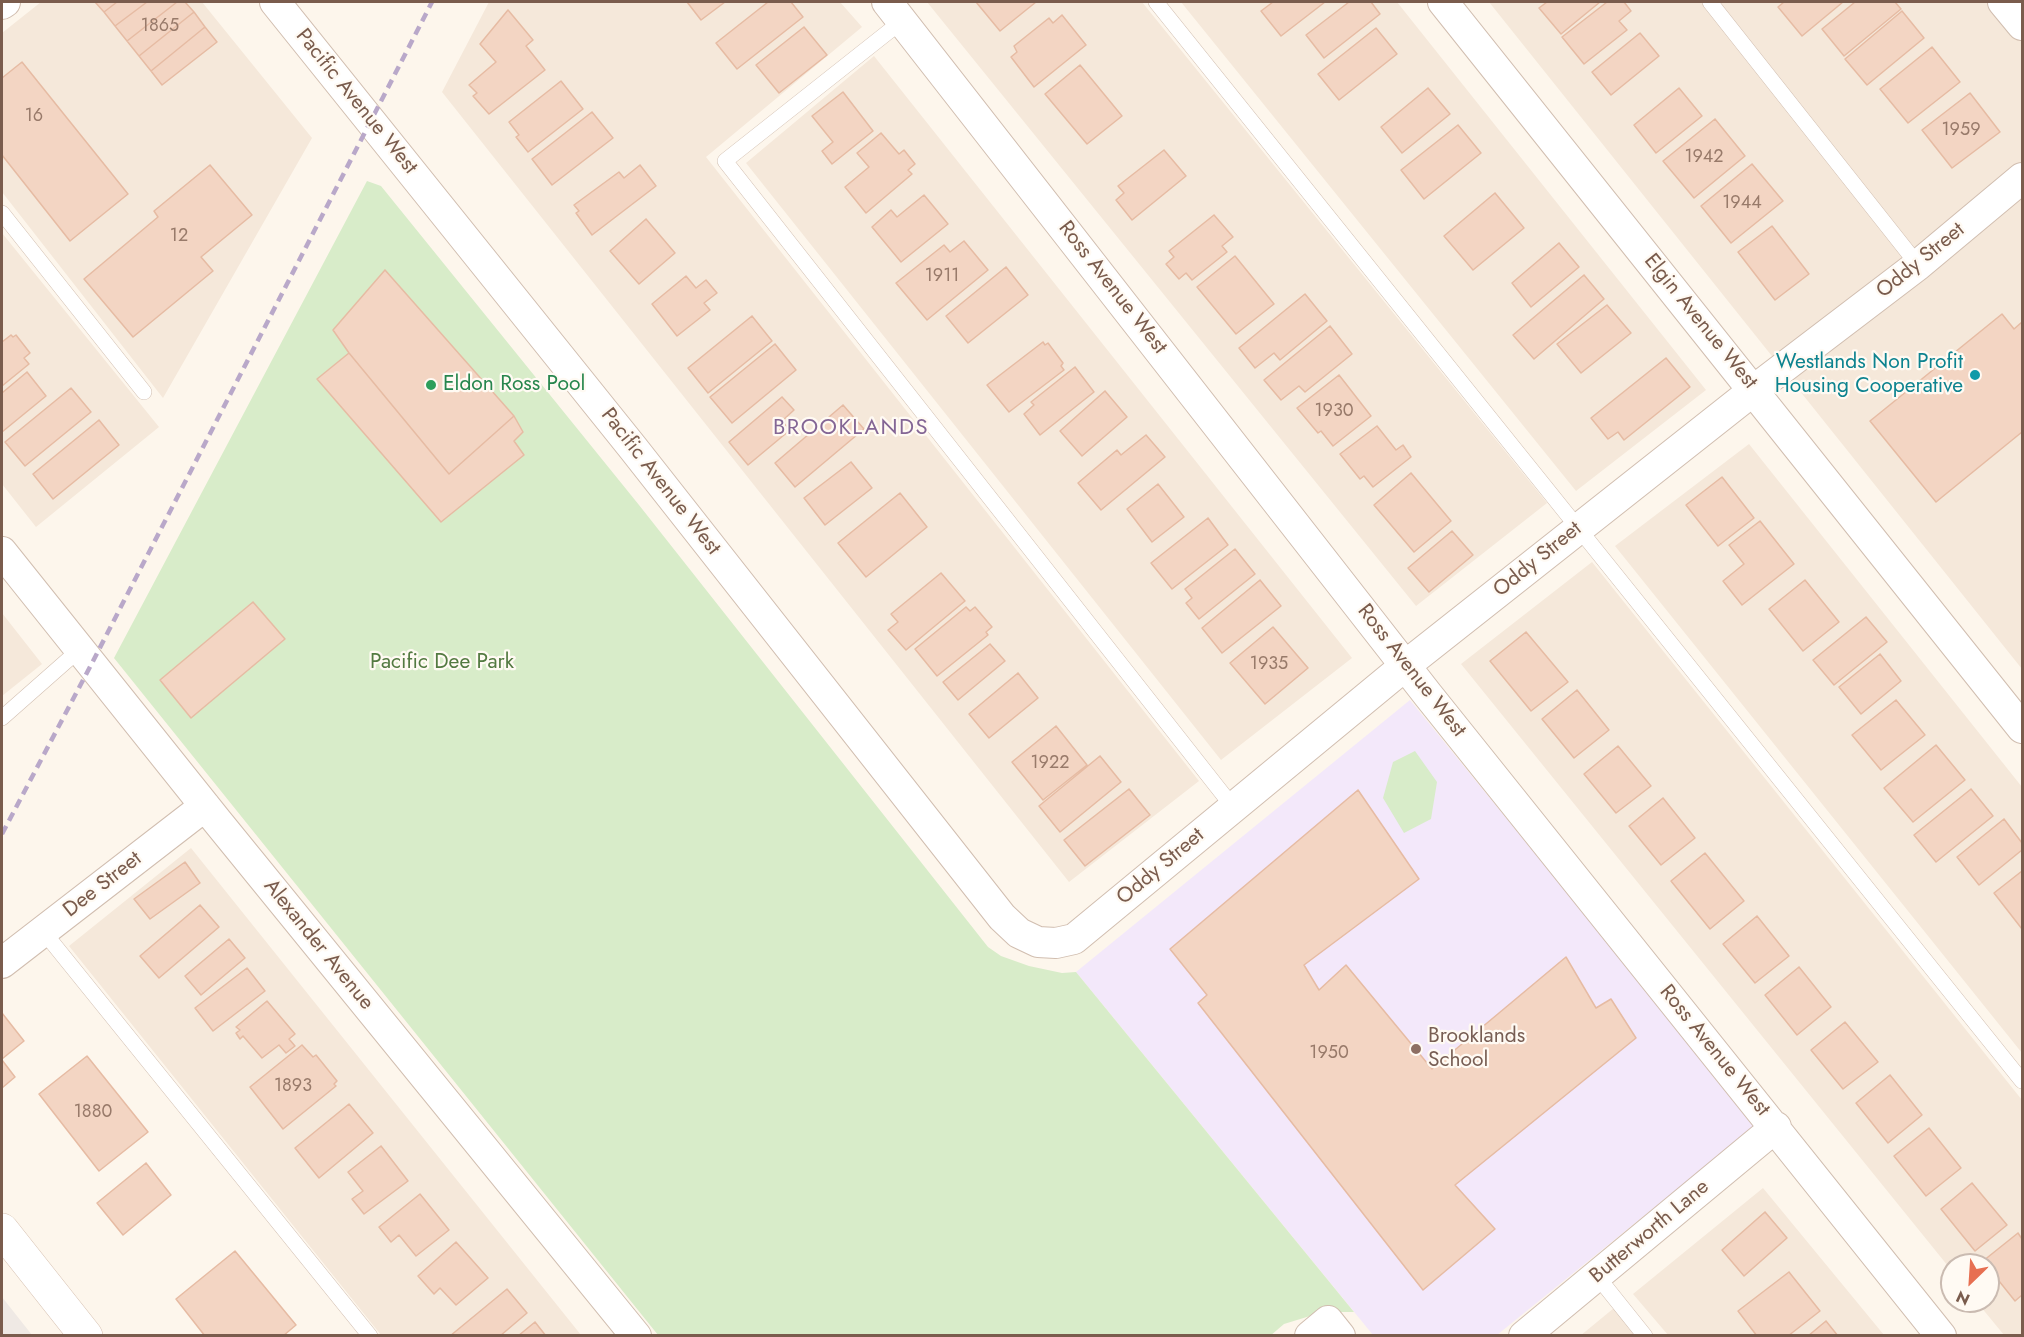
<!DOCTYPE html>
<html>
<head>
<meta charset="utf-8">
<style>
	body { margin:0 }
	#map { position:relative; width:2024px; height:1337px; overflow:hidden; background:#fdf6ec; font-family:Jost,sans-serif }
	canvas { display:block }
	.frame { position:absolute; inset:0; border:3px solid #7a5c4d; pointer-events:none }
	.north { position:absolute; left:1940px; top:1253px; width:60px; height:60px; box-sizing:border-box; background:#fffaf3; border:2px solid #cabbb1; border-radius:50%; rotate:205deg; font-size:16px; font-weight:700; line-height:24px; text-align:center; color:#7a5c4d }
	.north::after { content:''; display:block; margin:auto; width:21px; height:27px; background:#e76f51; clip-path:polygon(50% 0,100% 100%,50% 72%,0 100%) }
</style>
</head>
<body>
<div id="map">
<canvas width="2024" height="1337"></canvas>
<div class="frame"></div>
<div class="north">N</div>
</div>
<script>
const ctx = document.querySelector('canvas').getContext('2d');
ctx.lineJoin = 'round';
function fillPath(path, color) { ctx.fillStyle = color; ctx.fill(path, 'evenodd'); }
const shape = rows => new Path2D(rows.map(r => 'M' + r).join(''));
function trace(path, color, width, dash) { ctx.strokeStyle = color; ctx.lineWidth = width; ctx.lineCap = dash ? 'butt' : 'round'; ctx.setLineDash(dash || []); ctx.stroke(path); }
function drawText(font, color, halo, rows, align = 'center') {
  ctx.font = font + ' Jost,sans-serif'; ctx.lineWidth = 4.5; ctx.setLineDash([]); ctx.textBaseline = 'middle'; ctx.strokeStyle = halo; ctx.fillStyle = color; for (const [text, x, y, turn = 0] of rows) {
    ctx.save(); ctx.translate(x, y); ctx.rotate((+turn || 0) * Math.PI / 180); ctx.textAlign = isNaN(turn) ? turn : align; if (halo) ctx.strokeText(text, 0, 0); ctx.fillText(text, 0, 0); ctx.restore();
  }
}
fillPath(shape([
	[41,2,202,2,312,138,163,398,2,192,2,33],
	[489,2,840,2,862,27,706,157,1199,781,1069,882,442,92],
	[927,2,1142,2,1547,503,1416,606],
	[1181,2,1397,2,1706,390,1576,491],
	[1489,2,2022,2,2022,669],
	[874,56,1352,658,1221,760,746,163],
	[2,233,159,427,36,527,2,484],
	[1749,444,2022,787,2022,1053,1615,546],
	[1592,562,2022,1100,2022,1335,2004,1335,1976,1301,1988,1301,1988,1265,1952,1265,1952,1271,1461,664],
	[2,613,42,664,2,696],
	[191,848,581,1335,381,1335,69,946],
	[1763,1188,1884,1335,1668,1335,1633,1294],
	[1614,1308,1636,1336,1580,1336]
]), '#f5e8da');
fillPath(shape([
	[2,1297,32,1335,2,1335]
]), '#efe9e4');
fillPath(shape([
	[1410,700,1756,1125,1497,1335,1373,1335,1076,972]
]), '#f3e8fa');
fillPath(shape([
	[367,181,381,186,639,505,988,947,1001,956,1029,966,1062,973,1076,972,1354,1312,1323,1312,1284,1324,1270,1336,658,1335,114,658],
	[1415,751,1437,782,1431,819,1404,833,1383,798,1393,762]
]), '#d8ecc9');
const building = shape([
	[95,2,117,2,104,12,95,2],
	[117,2,147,2,115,26,104,12,117,2],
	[147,2,177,2,127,41,115,26,147,2],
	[177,2,185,2,194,12,139,56,127,41,177,2],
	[687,2,725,2,701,20,687,2],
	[768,2,791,2,803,17,737,69,716,43,768,2],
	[976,2,1036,2,1000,31,976,2],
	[1273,2,1325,2,1281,36,1261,11,1273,2],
	[1349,2,1371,2,1380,14,1324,58,1306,35,1349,2],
	[1547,2,1600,2,1561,34,1539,8,1547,2],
	[1607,2,1624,2,1631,11,1619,21,1627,30,1584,64,1562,37,1607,2],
	[1784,2,1843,2,1802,36,1778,7,1784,2],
	[1855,2,1895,2,1901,9,1844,56,1822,29,1855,2],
	[508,10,533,40,526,46,545,70,489,114,473,96,477,93,469,85,496,62,480,44,508,10],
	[1902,11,1924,38,1867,85,1845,59,1902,11],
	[194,12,205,27,151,71,139,56,194,12],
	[1062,15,1086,45,1034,87,1011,57,1017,52,1014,46,1049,18,1053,23,1062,15],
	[205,27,217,42,162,85,151,71,205,27],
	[804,27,827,55,779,93,756,65,804,27],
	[1376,28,1397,54,1339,100,1318,74,1376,28],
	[1640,33,1659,56,1611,95,1592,72,1640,33],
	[1932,47,1960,82,1908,123,1880,89,1932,47],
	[22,62,128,194,70,241,2,155,2,78,22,62],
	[1080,65,1122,116,1087,144,1045,94,1080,65],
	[561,81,583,109,528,152,516,137,519,135,509,122,561,81],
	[1428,88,1450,114,1402,153,1381,127,1428,88],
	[1679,88,1702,116,1656,153,1634,125,1679,88],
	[843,92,873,131,832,164,822,151,833,142,812,116,843,92],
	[1970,93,2000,132,1952,168,1922,130,1970,93],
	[592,112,613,138,552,185,532,159,592,112],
	[1715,119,1745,156,1694,198,1663,161,1715,119],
	[1458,125,1481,153,1424,199,1401,170,1458,125],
	[881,133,899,154,904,150,915,164,908,170,912,174,866,213,845,187,869,167,857,153,881,133],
	[1164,150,1186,176,1132,220,1116,200,1124,193,1118,186,1164,150],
	[1752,164,1783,201,1731,243,1701,206,1752,164],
	[210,165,252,215,201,257,213,271,133,337,84,279,158,217,154,211,210,165],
	[640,165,656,186,592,235,576,213,579,211,574,205,619,172,624,178,640,165],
	[1495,193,1524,228,1473,270,1444,236,1495,193],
	[924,195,948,224,901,262,872,227,891,210,897,217,924,195],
	[1214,215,1233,237,1222,246,1227,252,1192,280,1186,273,1179,279,1166,264,1174,257,1169,251,1214,215],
	[646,219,675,253,639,284,610,251,646,219],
	[1772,226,1809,274,1775,300,1738,252,1772,226],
	[964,241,988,270,927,320,896,283,944,245,950,252,964,241],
	[1559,243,1579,267,1531,307,1512,283,1559,243],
	[1235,256,1274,304,1236,334,1197,287,1235,256],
	[1006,267,1028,295,968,343,946,316,1006,267],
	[385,270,514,416,449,474,349,353,333,330,385,270],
	[1584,275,1604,299,1534,359,1513,335,1584,275],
	[686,276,696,288,706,280,717,293,704,303,710,310,677,336,652,304,686,276],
	[1305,294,1327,321,1280,360,1274,353,1255,368,1239,348,1305,294],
	[1607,305,1631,333,1581,373,1557,344,1607,305],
	[2002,314,2014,329,2022,322,2022,432,1936,502,1870,421,2002,314],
	[752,316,772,341,708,393,688,368,752,316],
	[1330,326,1352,354,1305,392,1299,386,1281,400,1264,380,1330,326],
	[11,335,13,337,16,335,30,353,24,358,29,364,2,386,2,342,11,335],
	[1043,342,1045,345,1048,343,1063,363,1061,366,1064,370,1009,412,987,385,1043,342],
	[775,344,796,370,732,423,710,397,775,344],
	[349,353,449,474,514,416,523,432,514,441,524,455,441,522,317,379,349,353],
	[1666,358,1690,387,1624,440,1618,432,1608,439,1591,418,1666,358],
	[1075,367,1094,392,1040,435,1024,414,1034,405,1031,402,1075,367],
	[27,372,46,396,2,432,2,393,27,372],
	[1339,375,1371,416,1333,446,1321,431,1318,433,1297,408,1339,375],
	[71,388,91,412,25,466,5,442,71,388],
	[1105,391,1127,417,1082,456,1060,431,1105,391],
	[782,397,794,410,782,421,790,430,748,465,729,442,782,397],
	[843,405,864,429,795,487,775,463,843,405],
	[99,420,119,445,53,499,33,474,99,420],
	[1377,426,1396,450,1403,445,1411,457,1373,487,1364,476,1360,479,1340,454,1377,426],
	[1146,435,1165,457,1101,510,1078,483,1117,450,1121,455,1146,435],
	[851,462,872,488,825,525,804,498,851,462],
	[1411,473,1451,521,1414,552,1374,505,1411,473],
	[1722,477,1754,518,1718,546,1686,505,1722,477],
	[1158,484,1184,517,1152,542,1127,509,1158,484],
	[900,493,927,527,866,577,838,543,900,493],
	[1208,518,1228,545,1172,589,1151,563,1208,518],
	[1760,521,1794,564,1742,605,1723,581,1744,564,1729,545,1760,521],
	[1452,531,1473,555,1429,592,1408,568,1452,531],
	[1235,549,1255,574,1199,619,1186,603,1192,598,1185,589,1235,549],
	[941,573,965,601,906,650,888,630,898,622,891,614,941,573],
	[1260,580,1281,606,1222,653,1202,628,1260,580],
	[1805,580,1839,622,1803,651,1769,609,1805,580],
	[253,602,285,639,191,718,160,680,253,602],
	[966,607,970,611,975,607,992,627,986,632,988,635,937,676,915,649,966,607],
	[1866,617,1887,642,1834,685,1813,660,1866,617],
	[1273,627,1308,668,1265,704,1230,663,1273,627],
	[1526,632,1568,682,1531,711,1490,661,1526,632],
	[990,644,1005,661,958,700,943,682,990,644],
	[1880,654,1901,681,1861,714,1839,687,1880,654],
	[1018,673,1038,698,989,738,969,714,1018,673],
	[1577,690,1609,730,1574,758,1542,719,1577,690],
	[1896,700,1925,735,1881,770,1852,735,1896,700],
	[1056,726,1087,765,1043,800,1012,762,1056,726],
	[1936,745,1965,780,1913,822,1884,788,1936,745],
	[1618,746,1651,786,1616,813,1584,774,1618,746],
	[1100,756,1121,782,1060,832,1039,806,1100,756],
	[1129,789,1150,815,1085,866,1064,840,1129,789],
	[1971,789,1993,816,1936,862,1914,835,1971,789],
	[1358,790,1419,879,1304,965,1319,990,1346,965,1432,1069,1566,957,1596,1008,1611,999,1636,1038,1455,1185,1495,1229,1423,1290,1198,1003,1207,995,1170,949,1358,790],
	[1663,798,1695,838,1661,865,1629,826,1663,798],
	[2004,819,2022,843,2022,850,1979,885,1957,857,2004,819],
	[1705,853,1744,901,1710,929,1671,881,1705,853],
	[185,862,200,883,150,919,134,899,185,862],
	[2022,871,2022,929,1994,893,2022,871],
	[200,905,219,927,159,978,140,956,200,905],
	[1757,916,1789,956,1755,983,1723,944,1757,916],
	[229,939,245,958,201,995,185,976,229,939],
	[1799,967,1831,1007,1797,1035,1765,995,1799,967],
	[247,968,265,991,213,1031,195,1008,247,968],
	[267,1001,295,1034,289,1039,295,1046,286,1053,279,1045,262,1058,243,1036,240,1039,236,1033,240,1030,236,1027,267,1001],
	[2,1013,24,1041,2,1059,2,1013],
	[1845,1022,1878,1062,1843,1089,1811,1050,1845,1022],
	[302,1045,313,1057,316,1055,337,1081,334,1084,336,1086,283,1129,250,1087,302,1045],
	[87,1056,148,1132,99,1171,39,1094,87,1056],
	[2,1060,15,1077,2,1088,2,1060],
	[1890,1075,1922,1115,1888,1143,1856,1103,1890,1075],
	[349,1104,373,1133,319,1178,295,1148,349,1104],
	[1929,1128,1961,1168,1926,1196,1894,1156,1929,1128],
	[381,1146,408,1181,364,1214,352,1199,363,1191,348,1172,381,1146],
	[146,1163,171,1195,123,1235,97,1203,146,1163],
	[1972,1183,2007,1225,1975,1251,1941,1209,1972,1183],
	[420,1194,449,1230,416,1256,399,1235,391,1242,379,1227,420,1194],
	[1765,1212,1787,1238,1744,1276,1722,1250,1765,1212],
	[2018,1233,2022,1239,2022,1295,2015,1301,1983,1261,2018,1233],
	[456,1242,488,1278,456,1305,440,1288,434,1294,418,1276,456,1242],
	[235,1251,296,1325,283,1336,205,1336,176,1299,235,1251],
	[1789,1272,1820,1311,1788,1336,1757,1336,1738,1311,1789,1272],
	[507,1289,527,1313,500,1336,450,1336,507,1289],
	[1826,1321,1838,1336,1808,1336,1826,1321],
	[535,1322,546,1336,518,1336,535,1322]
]);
fillPath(building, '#f3d5c3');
trace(building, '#e6bba3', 1.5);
const lane = shape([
	[1156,2,2022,1081],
	[1710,2,1918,265],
	[902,21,725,161,1233,807],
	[2,213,144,392],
	[2,718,79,650],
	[43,931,370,1336],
	[1597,1276,1645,1336]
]);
const street = shape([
	[275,2,633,448,1002,917,1019,933,1038,942,1056,943,1074,939,1406,665,1754,390,1918,265,2022,178],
	[887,2,1428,695,1941,1336],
	[1443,2,2022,728],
	[2003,2,2022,25],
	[2,4,5,2],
	[2,552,217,821,636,1336],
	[2,963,205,806],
	[1310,1336,1328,1321,1340,1336],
	[1524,1336,1776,1127]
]);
const secondary = shape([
	[2,1230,86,1336]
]);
trace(lane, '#d1beb0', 16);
trace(street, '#d1beb0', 32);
trace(secondary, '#d6c0b0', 34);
trace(lane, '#fff', 15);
trace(street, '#fff', 30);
trace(secondary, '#fff', 33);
trace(shape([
	[2,834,91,665,432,2]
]), '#b9a8c9', 4.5, [9, 6]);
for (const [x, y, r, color] of [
	[1975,375,6,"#0f9aa8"],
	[431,385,6,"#2e9e5b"],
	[1416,1049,6,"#8d6e63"]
]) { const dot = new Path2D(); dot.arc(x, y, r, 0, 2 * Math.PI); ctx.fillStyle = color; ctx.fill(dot); trace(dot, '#fffaf3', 2); }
drawText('18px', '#987a6a', null, [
	["1865",160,27],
	["16",34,117],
	["1959",1961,131],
	["1942",1704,158],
	["1944",1742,204],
	["12",179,237],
	["1911",942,277],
	["1930",1334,412],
	["1935",1269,665],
	["1922",1050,764],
	["1950",1329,1054],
	["1893",293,1087],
	["1880",93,1113]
]);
drawText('21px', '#7a5c4d', '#fffaf3', [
	["Pacific Avenue West",356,102,51],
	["Oddy Street",1921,261,-39],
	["Ross Avenue West",1112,288,52],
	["Elgin Avenue West",1700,322,51],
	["Pacific Avenue West",660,482,52],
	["Oddy Street",1538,560,-39],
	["Ross Avenue West",1411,671,52],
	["Oddy Street",1161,867,-40],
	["Dee Street",103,885,-38],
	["Alexander Avenue",318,945,51],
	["Ross Avenue West",1714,1051,51],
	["Butterworth Lane",1650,1232,-40]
]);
drawText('21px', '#0d838f', '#fffaf3', [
	["Westlands Non Profit",1963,363],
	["Housing Cooperative",1963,387]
], 'right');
drawText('21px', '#27864d', '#fffaf3', [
	["Eldon Ross Pool",443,385]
], 'left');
drawText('21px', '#537a41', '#fffaf3', [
	["Pacific Dee Park",442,663]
]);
drawText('21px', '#785e54', '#fffaf3', [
	["Brooklands",1428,1037],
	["School",1428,1061]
], 'left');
ctx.letterSpacing = '1.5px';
drawText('22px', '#846695', '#fffaf3', [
	["BROOKLANDS",851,429]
]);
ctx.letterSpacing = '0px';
</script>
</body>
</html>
